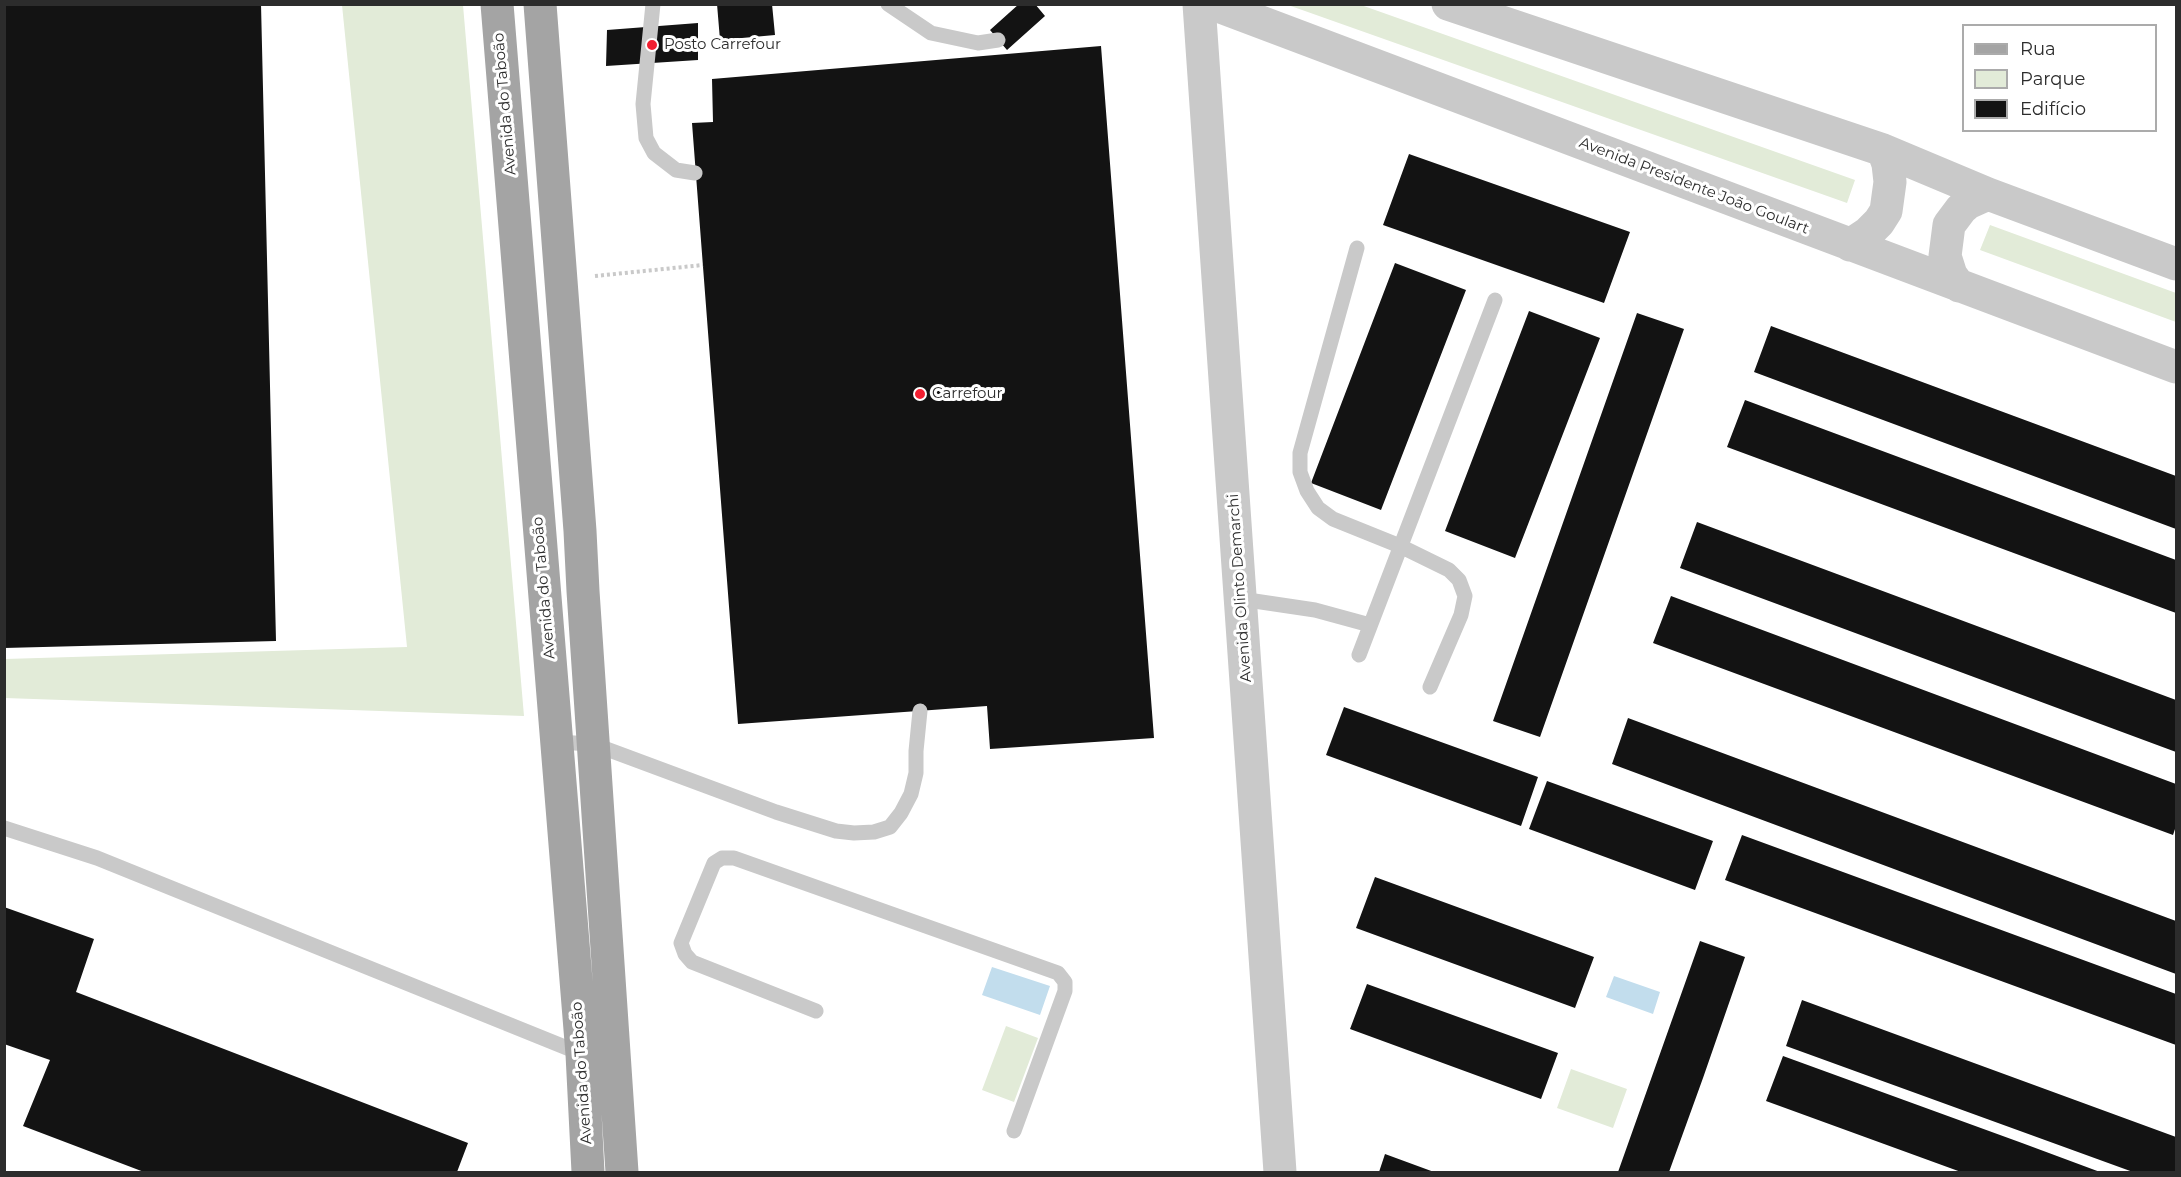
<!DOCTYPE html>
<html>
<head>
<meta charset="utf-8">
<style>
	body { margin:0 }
	#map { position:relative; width:2181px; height:1177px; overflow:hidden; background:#fff; font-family:Montserrat,sans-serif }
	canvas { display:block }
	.frame { position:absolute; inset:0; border:6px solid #2c2c2c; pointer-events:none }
	.legend { position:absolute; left:1962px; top:24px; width:195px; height:108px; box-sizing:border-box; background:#fff; border:2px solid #ababab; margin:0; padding:8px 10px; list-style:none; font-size:18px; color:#2c2c2c }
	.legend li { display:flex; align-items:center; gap:12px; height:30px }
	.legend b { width:30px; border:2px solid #ababab }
</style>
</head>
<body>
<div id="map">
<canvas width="2181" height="1177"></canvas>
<div class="frame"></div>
<ul class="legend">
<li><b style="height:8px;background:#a4a4a4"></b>Rua</li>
<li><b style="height:16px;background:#e2ebd8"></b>Parque</li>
<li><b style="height:16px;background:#131313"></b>Edifício</li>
</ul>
</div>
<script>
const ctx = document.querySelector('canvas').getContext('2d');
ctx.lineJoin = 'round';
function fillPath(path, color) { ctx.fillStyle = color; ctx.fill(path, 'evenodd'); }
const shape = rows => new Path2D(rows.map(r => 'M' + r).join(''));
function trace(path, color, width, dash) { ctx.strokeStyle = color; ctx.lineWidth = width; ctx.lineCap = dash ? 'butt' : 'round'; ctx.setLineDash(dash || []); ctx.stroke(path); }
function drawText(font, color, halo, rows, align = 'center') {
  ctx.font = font + ' Montserrat,sans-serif'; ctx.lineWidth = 6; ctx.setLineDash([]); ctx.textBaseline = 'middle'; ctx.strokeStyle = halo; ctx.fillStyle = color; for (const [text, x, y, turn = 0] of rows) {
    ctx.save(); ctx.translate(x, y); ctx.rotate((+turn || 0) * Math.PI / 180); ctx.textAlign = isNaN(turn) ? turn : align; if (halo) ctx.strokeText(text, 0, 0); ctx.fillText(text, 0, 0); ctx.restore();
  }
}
fillPath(shape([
	[342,5,463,5,524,716,5,698,5,659,407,647],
	[1288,5,1361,5,1855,180,1847,203],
	[1990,225,2176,293,2176,322,1980,250],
	[1006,1026,1038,1038,1014,1102,982,1090],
	[1571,1069,1627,1089,1613,1128,1557,1108]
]), '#e2ebd8');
fillPath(shape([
	[992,967,1050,986,1040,1015,982,995],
	[1614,976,1660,992,1653,1014,1606,997]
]), '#c2dded');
fillPath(shape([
	[4,4,261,4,276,641,4,648],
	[717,4,772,4,775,35,720,40],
	[1019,4,1035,4,1045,16,1007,50,990,30],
	[698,23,698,60,606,66,607,30],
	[1101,46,1154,738,990,749,987,706,738,724,692,123,713,122,712,79],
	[1409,154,1630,232,1604,303,1383,225],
	[1395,263,1466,290,1381,510,1311,483],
	[1529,311,1600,338,1515,558,1445,531],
	[1637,313,1684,329,1540,737,1493,721],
	[1771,326,2176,476,2176,529,1754,372],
	[1745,400,2176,560,2176,613,1727,447],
	[1697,522,2176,700,2176,752,1680,568],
	[1671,596,2176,784,2176,826,2173,835,1653,643],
	[1344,707,1538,777,1521,826,1326,755],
	[1628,718,2176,921,2176,974,1612,764],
	[1547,781,1713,841,1695,890,1529,829],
	[1742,835,2176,994,2176,1045,1725,880],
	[1375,877,1594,957,1575,1008,1356,928],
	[4,907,94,939,76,992,468,1143,457,1172,144,1172,23,1126,50,1060,4,1044],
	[1700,941,1745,957,1703,1078,1669,1172,1618,1172],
	[1367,984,1558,1053,1541,1099,1350,1029],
	[1802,1000,2176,1137,2176,1172,2133,1172,1786,1046],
	[1783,1056,2022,1143,2100,1172,1961,1172,1766,1101],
	[1385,1154,1434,1172,1379,1172]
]), '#131313');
trace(shape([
	[595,276,703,265]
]), '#c9c9c9', 4, [3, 3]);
trace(shape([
	[653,4,643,104,646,138,654,153,676,170,695,173],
	[888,4,931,33,978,43,998,40],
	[1357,248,1300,453,1300,472,1307,491,1318,508,1333,519,1400,546,1449,570,1459,580,1465,596,1461,615,1430,687],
	[1241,599,1315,610,1370,625],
	[1359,655,1495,300],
	[556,742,593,744,776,812,836,831,854,833,874,832,890,827,901,813,911,794,916,773,916,751,920,711],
	[4,828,97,858,582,1054],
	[816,1011,692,962,685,954,681,943,714,863,722,858,734,858,1058,973,1065,982,1065,991,1014,1131]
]), '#c9c9c9', 15);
trace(shape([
	[1199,4,1280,1172],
	[1213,4,2176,367],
	[1448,4,1883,150,1988,194,2176,264],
	[1850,245,1868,233,1879,222,1886,211,1890,182,1888,164,1883,150],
	[1959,286,1951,275,1945,256,1949,225,1961,209,1968,203,1988,194]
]), '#c9c9c9', 33);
trace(shape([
	[497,4,582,1054,588,1172],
	[540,4,580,531,583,591,622,1172]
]), '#a4a4a4', 33);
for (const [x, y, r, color] of [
	[652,45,6,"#f21f31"],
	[920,394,6,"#f21f31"]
]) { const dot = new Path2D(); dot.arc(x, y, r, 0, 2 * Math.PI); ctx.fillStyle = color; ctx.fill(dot); trace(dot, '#fff', 2); }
drawText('15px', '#2c2c2c', '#fff', [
	["Posto Carrefour",664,45],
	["Carrefour",932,394]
], 'left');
drawText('15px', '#2c2c2c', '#fff', [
	["Avenida do Taboão",505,104,-95],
	["Avenida Presidente João Goulart",1694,186,21],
	["Avenida do Taboão",544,588,-95],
	["Avenida Olinto Demarchi",1240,588,-94],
	["Avenida do Taboão",582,1073,-94]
]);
</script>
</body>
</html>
